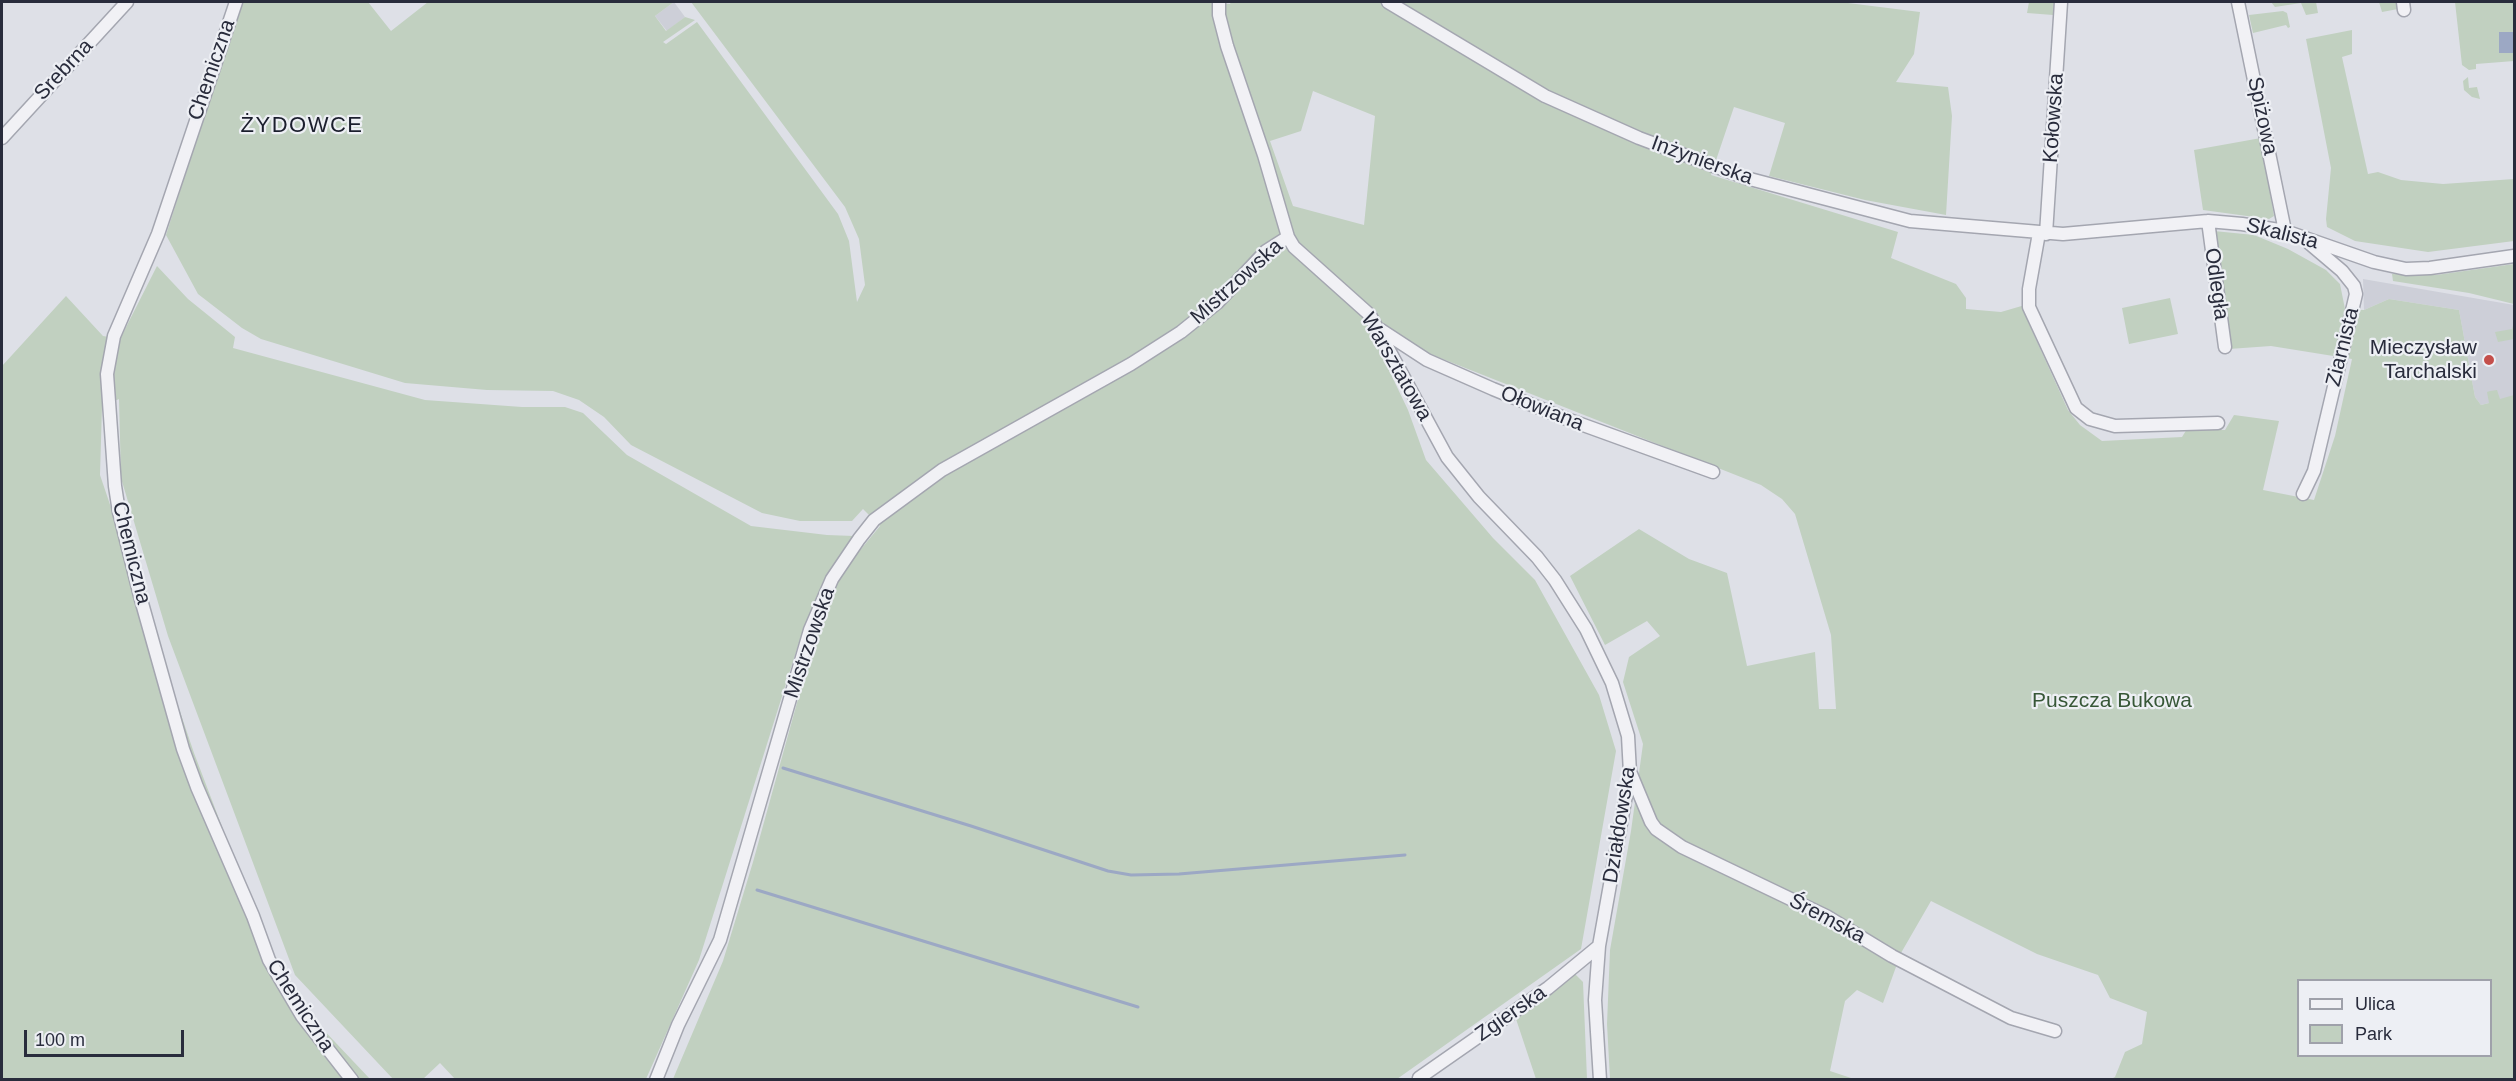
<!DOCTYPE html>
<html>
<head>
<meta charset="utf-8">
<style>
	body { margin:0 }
	#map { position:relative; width:2516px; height:1081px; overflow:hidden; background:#dee0e7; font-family:Arial,sans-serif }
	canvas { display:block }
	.frame { position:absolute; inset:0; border:3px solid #292c3c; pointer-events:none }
	.legend { position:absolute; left:2297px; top:979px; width:195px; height:78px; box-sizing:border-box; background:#edeff4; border:2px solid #9fa1aa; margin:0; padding:8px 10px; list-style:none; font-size:18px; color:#292c3c }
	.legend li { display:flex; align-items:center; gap:12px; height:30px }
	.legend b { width:30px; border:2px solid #9fa1aa }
	.scale { position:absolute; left:24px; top:1030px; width:160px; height:27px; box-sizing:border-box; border:3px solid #292c3c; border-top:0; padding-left:8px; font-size:18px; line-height:21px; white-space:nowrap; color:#292c3c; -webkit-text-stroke:4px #edeff4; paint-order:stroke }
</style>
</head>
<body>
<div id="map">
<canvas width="2516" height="1081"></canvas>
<div class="frame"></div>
<ul class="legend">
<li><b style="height:8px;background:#f1f1f5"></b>Ulica</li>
<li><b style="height:16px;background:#c1d0c0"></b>Park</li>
</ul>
<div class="scale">100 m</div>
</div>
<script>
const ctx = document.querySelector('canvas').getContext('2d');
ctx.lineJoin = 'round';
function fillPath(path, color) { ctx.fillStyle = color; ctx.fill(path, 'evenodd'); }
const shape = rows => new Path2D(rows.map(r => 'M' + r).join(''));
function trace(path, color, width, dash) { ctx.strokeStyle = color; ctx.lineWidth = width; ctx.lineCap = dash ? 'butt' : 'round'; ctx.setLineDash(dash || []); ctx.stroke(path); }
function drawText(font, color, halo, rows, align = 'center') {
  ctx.font = font + ' Arial,sans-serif'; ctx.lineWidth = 4.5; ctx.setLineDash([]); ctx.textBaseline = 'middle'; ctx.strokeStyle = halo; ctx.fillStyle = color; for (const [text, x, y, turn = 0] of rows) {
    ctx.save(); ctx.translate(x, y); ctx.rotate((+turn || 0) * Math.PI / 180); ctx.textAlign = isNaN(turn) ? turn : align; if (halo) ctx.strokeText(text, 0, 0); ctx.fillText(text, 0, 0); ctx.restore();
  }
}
fillPath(shape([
	[674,2,685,17,667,31,655,16],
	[2363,279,2514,305,2514,506,2489,403,2481,405,2475,397,2459,310,2389,299,2364,310]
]), '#cdcfd8');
fillPath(shape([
	[240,2,368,2,391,31,428,2,674,2,655,16,666,31,685,17,695,20,663,42,666,44,697,22,838,214,849,241,857,302,865,285,859,239,845,207,691,2,1203,2,1230,4,1231,2,1840,2,1920,12,1914,54,1896,82,1948,87,1952,116,1946,215,1865,200,1769,176,1785,123,1734,107,1711,175,1898,232,1891,258,1956,284,1966,298,1966,309,2001,312,2025,305,2029,324,2068,410,2080,425,2102,441,2182,437,2187,429,2225,430,2234,415,2279,421,2263,490,2314,500,2335,436,2352,359,2271,346,2229,349,2214,231,2254,235,2288,249,2326,270,2340,284,2345,309,2364,310,2389,299,2459,310,2475,397,2481,405,2489,403,2487,392,2490,391,2497,390,2500,399,2514,395,2514,1079,2111,1079,2115,1077,2125,1052,2142,1044,2147,1012,2110,998,2098,975,2037,954,1931,901,1901,953,1883,1003,1857,990,1845,1001,1830,1071,1854,1079,1610,1079,1607,1024,1610,950,1631,831,1643,744,1623,682,1629,657,1660,636,1647,621,1605,645,1570,576,1639,529,1689,559,1727,573,1747,666,1815,652,1819,709,1836,709,1831,635,1795,514,1782,499,1761,485,1430,354,1399,339,1376,343,1408,410,1426,460,1493,538,1535,580,1599,695,1616,751,1581,949,1397,1079,673,1079,723,961,753,862,816,634,801,636,699,960,646,1079,455,1079,440,1063,423,1079,393,1079,295,975,168,636,121,478,119,399,102,407,100,475,194,753,283,987,370,1079,2,1079,2,366,66,296,103,336,120,339,157,266,188,299,235,337,233,348,425,400,522,407,565,407,583,413,627,455,751,526,827,535,854,536,833,567,852,560,880,526,863,509,852,521,800,521,762,513,631,445,604,417,579,400,553,391,487,390,405,383,261,339,242,328,198,294,166,235],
	[1313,91,1375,116,1364,225,1293,206,1270,141,1301,131],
	[2298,980,2490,980,2490,1056,2298,1056],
	[2029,2,2054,2,2053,15,2027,13],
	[2271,2,2316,2,2318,13,2306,15,2301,3,2275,7],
	[2379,2,2397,2,2398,9,2382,12],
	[2455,2,2514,2,2514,61,2476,64,2476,69,2469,70,2462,65],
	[2283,11,2287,13,2290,27,2288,28,2286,25,2253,33,2249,15],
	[2352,30,2352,54,2342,57,2368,174,2378,172,2401,180,2443,184,2514,179,2514,241,2428,252,2355,241,2327,227,2326,219,2331,168,2306,39],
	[2468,77,2469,88,2477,87,2480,99,2472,97,2464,90,2463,81],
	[2261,138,2274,216,2269,219,2203,210,2194,150],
	[2514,264,2514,304,2469,293,2393,281,2392,274,2436,275],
	[2170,298,2178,334,2129,344,2122,308],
	[2514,322,2514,339,2498,342,2495,332,2512,329],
	[1575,974,1583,982,1587,1079,1536,1079,1515,1016]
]), '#c1d0c0');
fillPath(shape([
	[2499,32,2514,32,2514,53,2499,53]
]), '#9ca8c4');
trace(shape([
	[783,768,971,826,1108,871,1131,875,1179,874,1405,855],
	[757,890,1138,1007]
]), '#9ca8c4', 3);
const minor = shape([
	[236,2,158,234,114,336,107,374,115,486,119,512,140,596,183,749,197,787,253,916,269,960,302,1016,352,1080],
	[1219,2,1219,15,1227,46,1264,155,1288,237,1294,247,1370,315,1447,457,1479,497,1537,557,1555,580,1586,629,1612,683,1628,736,1630,773,1599,946,1595,1000,1600,1080],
	[1388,2,1545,96,1639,138,1746,178,1910,221,2063,234,2208,221,2242,224,2285,231,2374,262,2406,269,2430,268,2514,256],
	[2238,2,2285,231],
	[2403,2,2404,10],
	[2,138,127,2],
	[2208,221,2225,347],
	[2039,233,2029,289,2029,307,2076,408,2090,419,2115,426,2218,423],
	[2046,234,2061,2],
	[1381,330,1427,360,1493,389,1564,418,1713,472],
	[2303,494,2314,471,2356,294,2354,286,2342,271,2309,243],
	[1631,774,1651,822,1656,829,1682,847,1826,916,1892,956,2011,1018,2055,1031],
	[1419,1078,1548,988,1599,946],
	[656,1080,678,1025,720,940,810,630,832,579,859,539,874,520,942,470,1131,364,1181,332,1217,303,1266,251,1288,237]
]);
trace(minor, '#a4a6b0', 15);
trace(minor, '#f1f1f5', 12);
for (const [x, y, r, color] of [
	[2489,360,6,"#c44f4b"]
]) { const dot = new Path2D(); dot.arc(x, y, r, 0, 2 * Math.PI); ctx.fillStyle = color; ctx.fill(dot); trace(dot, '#edeff4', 2); }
drawText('21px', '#292c3c', '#edeff4', [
	["Srebrna",64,70,-47],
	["Chemiczna",212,70,-71],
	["Spiżowa",2262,116,78],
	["Kołowska",2054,118,-86],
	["Inżynierska",1702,161,20],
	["Skalista",2282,234,14],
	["Mistrzowska",1237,282,-42],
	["Odległa",2216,284,82],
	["Ziarnista",2343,347,-76],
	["Warsztatowa",1396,367,60],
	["Ołowiana",1542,409,22],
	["Chemiczna",131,553,76],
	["Mistrzowska",810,643,-71],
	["Działdowska",1620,825,-81],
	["Śremska",1827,919,28],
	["Chemiczna",300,1006,57],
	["Zgierska",1511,1014,-35]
]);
drawText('21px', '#292c3c', '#edeff4', [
	["Mieczysław",2477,348],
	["Tarchalski",2477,372]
], 'right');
drawText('21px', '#375737', '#edeff4', [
	["Puszcza Bukowa",2112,701]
]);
ctx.letterSpacing = '1.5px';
drawText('22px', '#1b1e2d', '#edeff4', [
	["ŻYDOWCE",302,126]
]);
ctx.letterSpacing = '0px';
</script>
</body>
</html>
